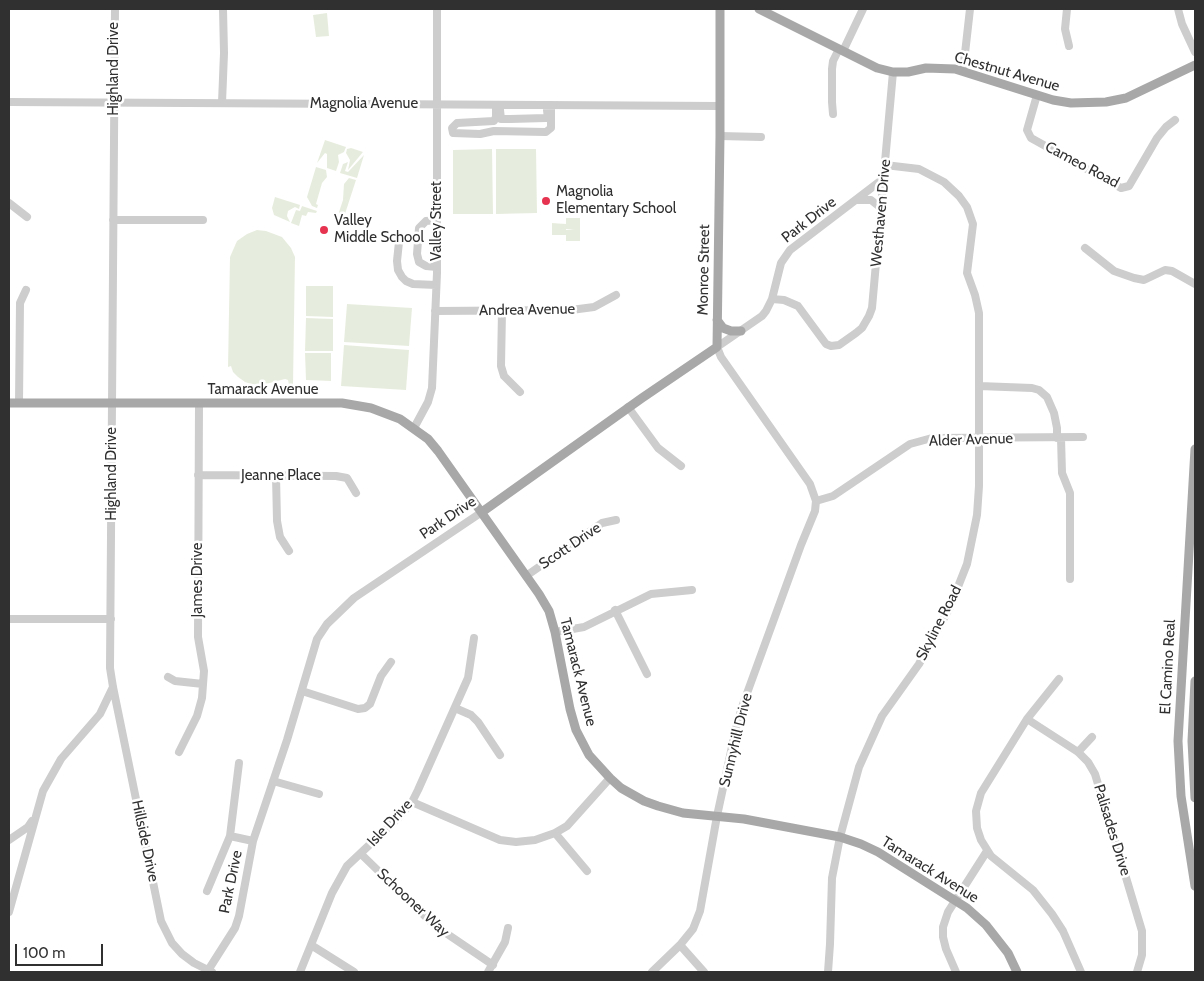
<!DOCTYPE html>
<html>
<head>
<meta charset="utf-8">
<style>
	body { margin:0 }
	#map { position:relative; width:1204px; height:981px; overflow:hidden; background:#fff; font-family:Cabin,sans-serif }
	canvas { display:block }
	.frame { position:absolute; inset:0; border:10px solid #303030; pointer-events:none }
	.scale { position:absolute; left:15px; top:944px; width:88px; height:22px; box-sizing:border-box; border:2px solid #303030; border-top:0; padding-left:6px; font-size:15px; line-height:18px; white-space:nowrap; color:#303030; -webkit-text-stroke:4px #fff; paint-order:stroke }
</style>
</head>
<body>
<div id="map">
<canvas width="1204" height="981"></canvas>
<div class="frame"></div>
<div class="scale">100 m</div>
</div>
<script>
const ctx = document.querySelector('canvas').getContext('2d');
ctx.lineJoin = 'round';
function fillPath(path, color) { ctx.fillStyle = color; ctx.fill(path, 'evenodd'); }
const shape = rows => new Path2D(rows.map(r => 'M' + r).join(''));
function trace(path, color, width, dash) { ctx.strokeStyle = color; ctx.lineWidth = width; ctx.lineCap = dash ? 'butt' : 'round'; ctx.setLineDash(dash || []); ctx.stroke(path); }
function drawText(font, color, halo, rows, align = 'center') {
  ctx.font = font + ' Cabin,sans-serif'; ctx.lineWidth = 5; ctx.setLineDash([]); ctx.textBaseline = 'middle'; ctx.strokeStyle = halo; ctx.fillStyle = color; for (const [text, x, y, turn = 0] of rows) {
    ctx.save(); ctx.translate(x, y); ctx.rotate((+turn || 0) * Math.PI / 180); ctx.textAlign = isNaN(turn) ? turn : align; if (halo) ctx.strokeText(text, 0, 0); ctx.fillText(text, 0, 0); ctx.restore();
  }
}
fillPath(shape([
	[327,13,329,36,316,37,313,15],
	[325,140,346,147,344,152,338,155,339,162,336,171,327,168,327,154,325,153,317,163],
	[351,148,363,152,348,170,350,160,346,153,347,149],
	[492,149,493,214,453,214,453,150],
	[496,149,536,149,537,213,496,214],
	[364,155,357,178,340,173,343,164,348,162,345,171,348,172],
	[316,167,326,170,327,177,322,183,316,204,318,205,317,208,312,206,307,197],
	[349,178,356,180,344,217,341,216,339,212,343,200,344,184],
	[275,197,300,205,299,209,295,207,288,211,287,216,290,222,274,215,272,208],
	[302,206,317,211,316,213,308,212,306,216,302,215,299,226,291,223,296,210,300,211],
	[566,218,580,218,580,241,566,241,566,230,574,229,566,229,566,235,552,235,552,223,566,224],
	[257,230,266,231,282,237,291,248,295,257,293,385,289,385,288,380,285,379,262,385,251,384,245,382,238,377,233,372,231,366,228,367,230,257,237,241,247,234],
	[306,286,333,286,333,317,306,316],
	[347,304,412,308,409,346,344,342],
	[306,318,333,319,333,351,305,351],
	[344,345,409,350,406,390,341,386],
	[305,353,331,353,331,381,306,380]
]), '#e7edde');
trace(shape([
	[115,9,110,668,113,687,161,921,172,943,182,954,194,963,212,972],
	[1067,9,1065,29,1069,46],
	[1178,9,1182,24,1195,52],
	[843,51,863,9],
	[963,71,970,9],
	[1037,95,1027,130,1031,138,1121,188,1129,186,1157,138,1166,127,1175,120],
	[9,102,720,106],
	[222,103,224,53,223,9],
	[496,105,496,117,494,121,457,123,452,128,453,133,480,134,494,131,546,132,551,128,551,105],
	[500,110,501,119,510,119,546,118,548,118,547,110],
	[833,114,832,102,832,69,833,61,839,49],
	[720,136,761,137],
	[858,200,871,200,881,208],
	[9,203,27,217],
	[113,220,203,220],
	[399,242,397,261,398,270,402,277,406,281,413,284,436,285],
	[1085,248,1114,271,1134,278,1144,280,1165,270,1172,271,1195,284],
	[437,267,426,266,419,262,417,254,419,228,426,221,437,220],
	[772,299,784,300,798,306,826,344,831,346,839,345,856,333,862,328,869,316,872,308,893,72],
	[435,311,571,310,594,307,616,295],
	[502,311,501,366,504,376,520,392],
	[979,386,1032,388,1039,390,1047,397,1054,413,1057,428,1057,438],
	[19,403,20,303,26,290],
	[628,407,658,448,681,466],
	[414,428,428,402,432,388,437,273,437,9],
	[1061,438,1062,473,1070,493,1070,579],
	[198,475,336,476,347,478,356,493],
	[276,476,277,521,280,537,289,551],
	[816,501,833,496,910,444,932,438,1083,437],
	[526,576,602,523,616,520],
	[615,610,647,674],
	[9,619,111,619],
	[555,632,584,627,651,594,692,590],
	[168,677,175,681,203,684],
	[1059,679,1027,719,981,793,976,811,977,828,981,840,991,856,1033,890,1052,914,1063,931,1081,972],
	[302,691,358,709,365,708,370,704,381,676,391,662],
	[455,708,471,715,478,722,500,755],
	[1027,719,1078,752,1088,762,1095,774,1142,931,1142,955,1137,972],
	[179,752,197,716,202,698,204,671,198,637,199,403],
	[1078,752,1092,737],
	[273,781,319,794],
	[412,802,500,840,516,842,535,840,555,833,567,826,610,778],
	[555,833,587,871],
	[230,836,253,841],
	[9,840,28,827,32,821],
	[361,854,434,925,493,965],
	[207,891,230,836,239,763],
	[9,912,43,791,61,759,100,714,113,687],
	[311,945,354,972],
	[680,945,704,972],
	[207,972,235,928,239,916,253,841,287,740,317,639,327,624,354,598,482,512],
	[300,972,332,893,347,866,399,817,412,802,418,790,468,678,474,638],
	[488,972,505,942,508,928],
	[652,972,680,945,693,929,700,911,717,816,736,728,742,707,801,545,815,511,816,501,810,484,721,357,717,347,762,316,766,311,772,299,781,263,790,250,883,179],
	[828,972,830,944,832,878,840,837,859,767,882,716,919,664,950,607,967,564,977,515,979,486,979,313,975,295,967,273,973,224,967,207,959,196,944,182,919,169,885,165],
	[956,972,946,949,943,937,943,927,948,912,987,851]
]), '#cdcdcd', 8);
trace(shape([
	[759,9,877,68,893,72,908,72,926,68,955,69,1053,100,1071,103,1106,102,1126,98,1195,65],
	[717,320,723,328,731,331,741,331],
	[9,403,342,403,371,408,400,419,428,439,438,451,539,594,549,611,555,632,570,709,576,730,589,755,610,778,621,788,644,801,658,806,683,813,744,819,840,837,861,844,878,852,967,908,986,925,1008,953,1017,972],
	[1195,449,1178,741,1181,796,1195,886],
	[482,512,642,398,717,347,720,136,720,9],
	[1195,681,1192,741,1195,798]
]), '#a8a8a8', 9);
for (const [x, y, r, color] of [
	[546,201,5,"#e63350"],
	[324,230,5,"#e63350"]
]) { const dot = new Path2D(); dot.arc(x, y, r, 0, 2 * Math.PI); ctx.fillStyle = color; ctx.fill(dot); trace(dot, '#fff', 2); }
drawText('15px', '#303030', '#fff', [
	["Highland Drive",114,69,-90],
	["Chestnut Avenue",1007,72,16],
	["Magnolia Avenue",364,104],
	["Cameo Road",1082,165,28],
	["Westhaven Drive",881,213,-85],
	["Park Drive",809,220,-38],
	["Valley Street",437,221,-90],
	["Monroe Street",704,270,-89],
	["Andrea Avenue",527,310,-1],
	["Tamarack Avenue",263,390],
	["Alder Avenue",971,440,-2],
	["Highland Drive",112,474,-90],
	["Jeanne Place",281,476],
	["Park Drive",448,518,-34],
	["Scott Drive",570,546,-34],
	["James Drive",198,580,-90],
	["Skyline Road",939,623,-63],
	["El Camino Real",1168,667,-87],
	["Tamarack Avenue",578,672,76],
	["Sunnyhill Drive",736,740,-76],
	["Isle Drive",390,823,-47],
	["Palisades Drive",1112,830,73],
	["Hillside Drive",145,841,78],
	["Tamarack Avenue",930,870,32],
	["Park Drive",231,882,-78],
	["Schooner Way",413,903,43]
]);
drawText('15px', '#303030', '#fff', [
	["Magnolia",556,192],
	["Elementary School",556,209],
	["Valley",334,221],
	["Middle School",334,238]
], 'left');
</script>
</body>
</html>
